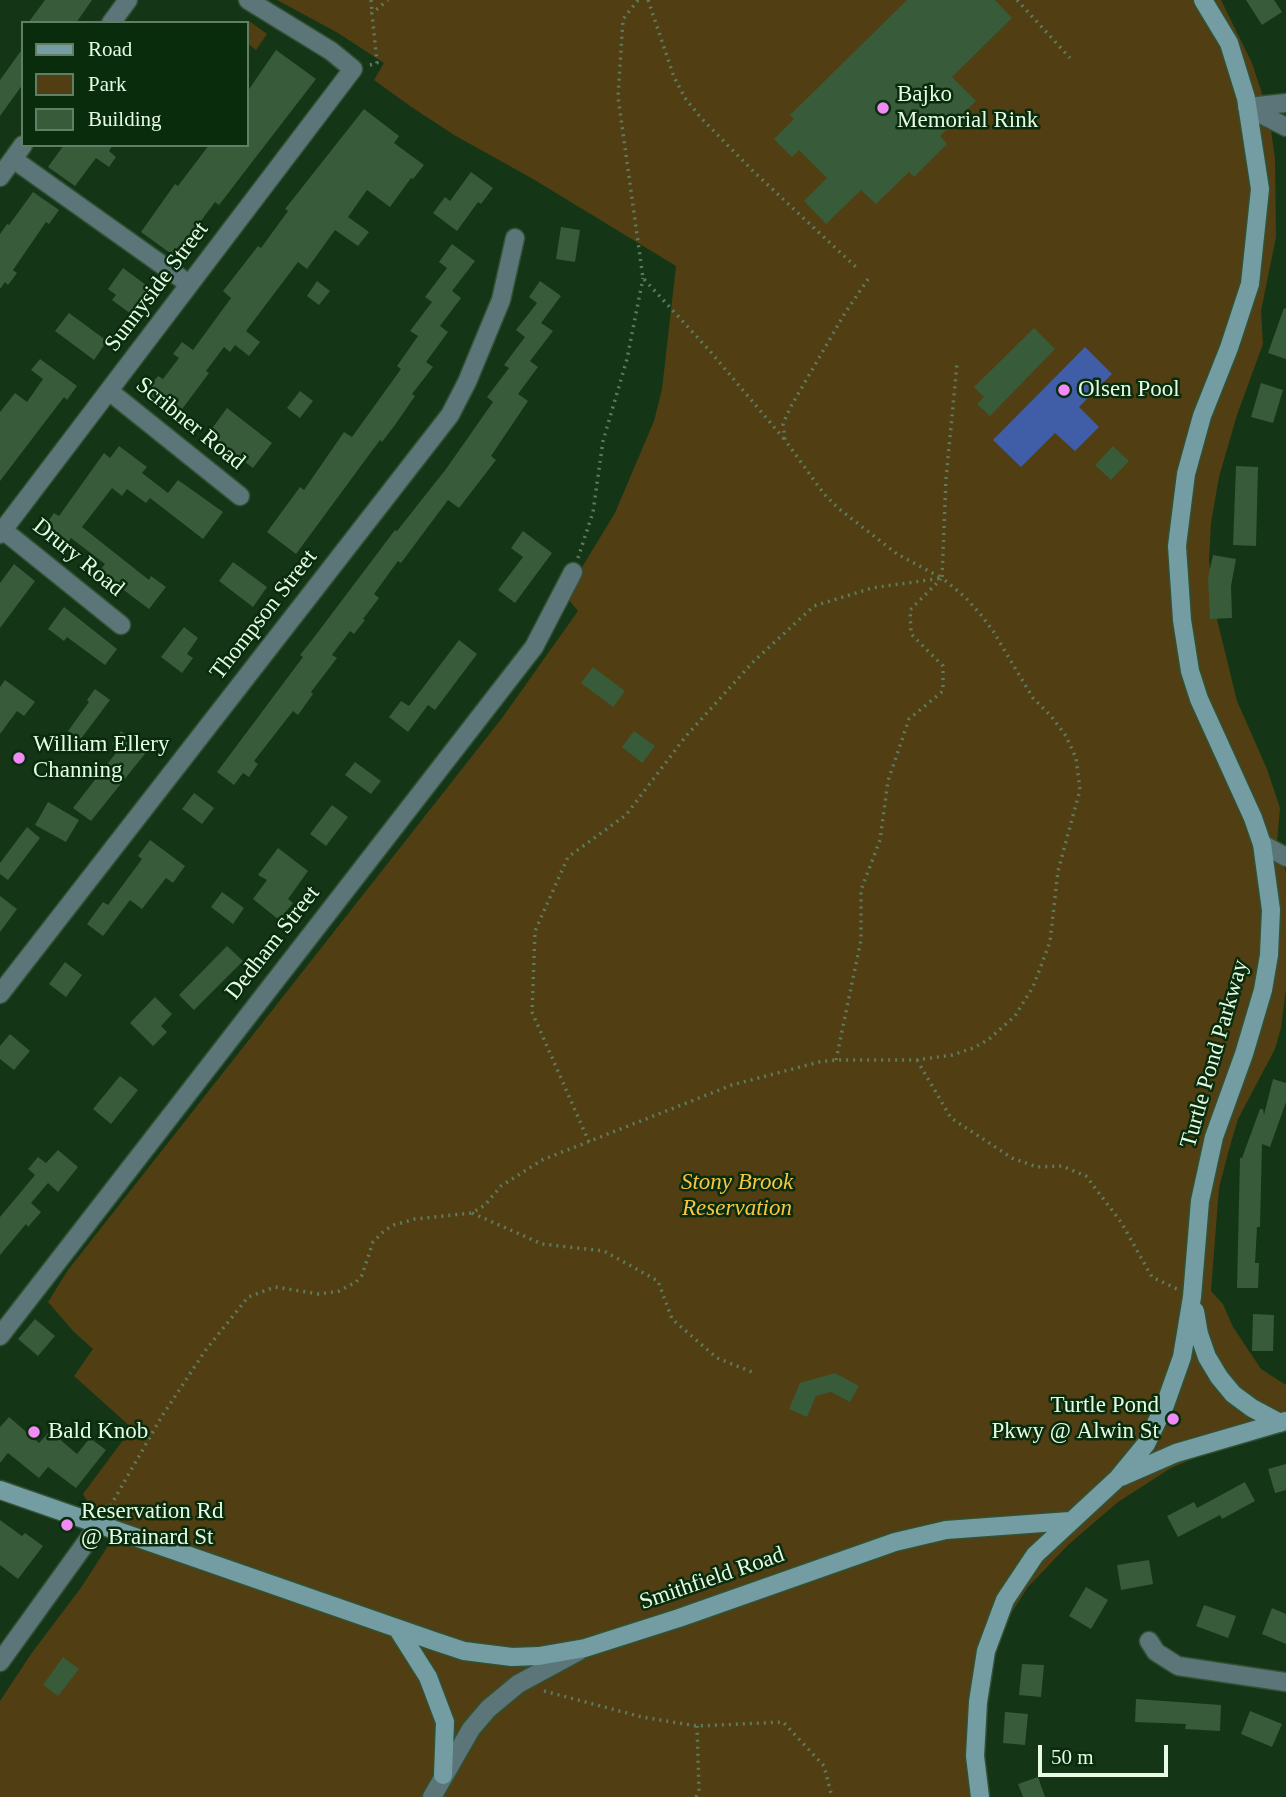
<!DOCTYPE html>
<html>
<head>
<meta charset="utf-8">
<style>
	body { margin:0 }
	#map { position:relative; width:1286px; height:1797px; overflow:hidden; background:#143617; font-family:Georgia,serif }
	canvas { display:block }
	.legend { position:absolute; left:21px; top:21px; width:228px; height:126px; box-sizing:border-box; background:#092c0d; border:2px solid #617f64; margin:0; padding:9px 12px; list-style:none; font-size:21px; color:#e6fbe6 }
	.legend li { display:flex; align-items:center; gap:14px; height:35px }
	.legend b { width:35px; border:2px solid #617f64 }
	.scale { position:absolute; left:1038px; top:1745px; width:130px; height:32px; box-sizing:border-box; border:4px solid #e6fbe6; border-top:0; padding-left:9px; font-size:21px; line-height:24px; white-space:nowrap; color:#e6fbe6; -webkit-text-stroke:5px #092c0d; paint-order:stroke }
</style>
</head>
<body>
<div id="map">
<canvas width="1286" height="1797"></canvas>
<ul class="legend">
<li><b style="height:9px;background:#739da2"></b>Road</li>
<li><b style="height:19px;background:#513e12"></b>Park</li>
<li><b style="height:19px;background:#385b39"></b>Building</li>
</ul>
<div class="scale">50 m</div>
</div>
<script>
const ctx = document.querySelector('canvas').getContext('2d');
ctx.lineJoin = 'round';
function fillPath(path, color) { ctx.fillStyle = color; ctx.fill(path, 'evenodd'); }
const shape = rows => new Path2D(rows.map(r => 'M' + r).join(''));
function trace(path, color, width, dash) { ctx.strokeStyle = color; ctx.lineWidth = width; ctx.lineCap = dash ? 'butt' : 'round'; ctx.setLineDash(dash || []); ctx.stroke(path); }
function drawText(font, color, halo, rows, align = 'center') {
  ctx.font = font + ' Georgia,serif'; ctx.lineWidth = 5; ctx.setLineDash([]); ctx.textBaseline = 'middle'; ctx.strokeStyle = halo; ctx.fillStyle = color; for (const [text, x, y, turn = 0] of rows) {
    ctx.save(); ctx.translate(x, y); ctx.rotate((+turn || 0) * Math.PI / 180); ctx.textAlign = isNaN(turn) ? turn : align; if (halo) ctx.strokeText(text, 0, 0); ctx.fillText(text, 0, 0); ctx.restore();
  }
}
fillPath(shape([
	[277,0,1221,0,1252,63,1269,115,1275,159,1276,237,1261,311,1263,344,1237,415,1219,477,1211,523,1209,560,1215,611,1237,701,1267,769,1280,808,1277,842,1286,872,1286,989,1281,1028,1275,1049,1238,1119,1228,1153,1219,1188,1211,1291,1223,1304,1233,1327,1261,1369,1286,1385,1286,1428,1225,1445,1171,1468,1118,1502,1068,1545,1028,1587,1001,1629,985,1672,979,1797,0,1797,0,1701,31,1654,80,1589,110,1543,83,1494,132,1428,74,1376,93,1349,74,1332,48,1302,68,1270,502,718,578,611,565,595,615,513,654,421,662,389,676,266,533,179,454,135,410,106,374,80,384,63,338,33],
	[249,21,267,34,256,50,247,43]
]), '#513e12');
fillPath(shape([
	[1085,347,1112,374,1079,407,1099,427,1075,451,1055,433,1021,467,993,440]
]), '#405ea7');
fillPath(shape([
	[45,0,92,0,76,23,28,23],
	[907,0,995,0,1012,18,952,77,976,101,940,136,947,144,914,177,909,172,876,204,861,190,826,224,804,201,827,178,799,150,792,157,774,139,794,119,790,115],
	[1246,0,1274,0,1282,12,1262,25],
	[23,48,23,84,0,116,0,80],
	[276,50,316,79,219,205,215,202,186,241,189,243,177,258,141,232,175,184,178,186,209,145,247,145,247,92],
	[364,109,399,136,394,143,424,165,413,179,411,178,390,207,367,190,348,217,369,232,358,246,335,230,307,269,298,262,246,331,260,342,249,356,235,345,230,352,224,347,206,371,209,373,177,416,145,393,158,376,163,379,179,358,173,354,182,342,193,350,231,298,223,291,258,246,261,248,288,211,285,209],
	[64,145,113,145,109,151,116,157,109,167,96,158,75,186,48,167],
	[471,172,493,188,481,204,478,202,457,231,433,213,445,197,450,201],
	[33,192,59,210,49,224,46,222,13,270,17,273,8,285,5,282,0,289,0,234,7,224,9,225],
	[561,227,580,230,575,262,556,259],
	[452,244,475,261,452,291,461,298,440,326,448,332,426,362,433,367,412,394,415,396,395,425,382,442,380,440,296,554,267,532,300,487,304,490,344,432,352,437,401,369,397,366,418,336,410,331,432,302,425,297,447,268,439,262],
	[123,268,150,288,131,314,112,300,116,295,108,289],
	[317,281,330,291,319,305,307,296],
	[540,281,561,296,541,323,553,331,530,361,538,367,518,394,528,401,491,456,496,460,459,508,448,500,401,563,398,561,374,594,379,598,363,619,365,620,354,634,350,631,332,655,337,658,311,692,313,694,298,715,293,711,254,761,258,764,249,777,243,773,234,785,217,772,303,657,300,655,312,640,395,530,397,531,446,469,493,402,487,397,509,368,504,365,525,337,516,330,537,303,529,297],
	[1284,308,1286,309,1286,359,1268,353],
	[69,313,107,341,94,360,55,331],
	[1034,328,1055,349,990,416,977,404,984,397,974,387],
	[40,359,77,386,67,400,64,397,0,481,0,412,15,393,27,402,43,379,31,370],
	[1261,383,1283,390,1273,423,1251,417],
	[300,391,313,401,300,418,287,408],
	[227,408,272,443,253,468,208,434],
	[119,446,147,467,142,473,168,493,178,480,223,512,203,539,150,498,146,503,127,489,122,496,112,488,82,527,149,580,151,576,166,587,149,609,109,579,107,582,97,574,105,564,71,538,64,547,42,530,54,513,59,516,104,453,110,458],
	[1113,446,1129,461,1111,480,1095,465],
	[1236,466,1258,467,1256,546,1233,545],
	[523,531,552,553,515,603,498,590,523,557,511,548],
	[1213,555,1236,559,1231,586,1232,618,1210,619,1208,578],
	[233,562,267,587,253,607,219,581],
	[14,564,35,581,0,628,0,583],
	[64,607,117,649,105,665,67,637,64,641,48,629],
	[184,627,198,638,187,654,193,658,182,673,161,657],
	[459,640,477,654,435,710,428,705,408,732,389,717,401,701,409,706],
	[593,667,625,691,613,707,581,683],
	[5,680,35,702,24,716,17,711,0,734,0,687],
	[95,689,110,700,80,740,68,731,89,702,87,700],
	[121,731,148,750,91,821,73,808,119,749,112,744],
	[634,731,655,746,642,763,622,747],
	[355,762,381,781,371,794,345,775],
	[194,793,214,808,202,824,182,809],
	[48,802,79,820,66,842,35,825],
	[332,805,348,817,326,846,310,834],
	[27,827,40,838,8,880,0,874,0,863],
	[150,840,185,866,173,883,166,878,142,909,130,900,103,936,87,924,103,902,108,905,142,859,138,856],
	[278,848,308,871,288,899,293,903,279,920,253,899,267,880,258,875],
	[222,892,244,908,233,924,211,907],
	[0,896,17,909,0,932],
	[227,946,243,961,194,1010,179,995],
	[65,962,82,975,66,997,49,984],
	[155,997,172,1014,161,1026,167,1032,153,1046,130,1023],
	[10,1034,30,1051,14,1070,0,1059,0,1046],
	[120,1076,138,1090,111,1124,93,1109],
	[1273,1079,1286,1083,1286,1102,1270,1147,1262,1144,1260,1227,1257,1227,1255,1263,1259,1263,1258,1288,1237,1288,1240,1158,1242,1158,1260,1109,1263,1109,1264,1115],
	[58,1150,78,1167,58,1192,48,1183,31,1203,41,1212,28,1227,26,1224,0,1255,0,1217,35,1175,28,1169,38,1157,46,1163],
	[1253,1314,1274,1315,1273,1351,1252,1351],
	[35,1319,55,1336,38,1356,18,1339],
	[835,1373,859,1386,850,1402,831,1392,816,1396,807,1417,789,1409,800,1383],
	[9,1417,39,1443,50,1431,77,1454,90,1438,106,1450,76,1488,48,1467,39,1478,8,1453,0,1463,0,1427],
	[1286,1464,1286,1490,1275,1493,1268,1469],
	[1245,1482,1255,1501,1222,1519,1220,1515,1178,1537,1167,1516,1194,1502,1197,1508],
	[0,1520,22,1536,25,1533,43,1546,18,1579,0,1565],
	[1149,1560,1153,1584,1121,1590,1117,1565],
	[1086,1587,1108,1600,1091,1629,1069,1616],
	[1204,1605,1236,1616,1228,1638,1196,1626],
	[1272,1608,1286,1614,1286,1644,1262,1634],
	[63,1657,79,1669,58,1696,43,1685],
	[1022,1664,1044,1665,1041,1697,1019,1695],
	[1136,1699,1221,1705,1220,1731,1185,1729,1186,1724,1135,1722],
	[1250,1711,1282,1724,1272,1747,1241,1734],
	[1005,1712,1028,1714,1025,1745,1003,1743],
	[1038,1777,1045,1797,1023,1797,1018,1784]
]), '#385b39');
const street = shape([
	[111,23,128,0],
	[1247,107,1286,127],
	[1248,107,1286,103],
	[13,159,189,284],
	[0,177,23,145],
	[109,391,240,496],
	[3,530,121,625],
	[0,534,353,69,331,51,248,0],
	[1262,844,1286,857],
	[0,994,450,415,467,382,501,300,515,238],
	[0,1336,534,647,573,572],
	[1149,1641,1156,1652,1178,1666,1286,1682],
	[0,1662,98,1526],
	[432,1797,471,1729,488,1709,518,1684,579,1651]
]);
const secondary = shape([
	[1195,1311,1199,1334,1207,1357,1219,1377,1233,1394,1252,1408,1280,1423],
	[1121,1477,1176,1453,1286,1421],
	[0,1490,434,1641,464,1651,512,1657,539,1656,585,1648,679,1618,895,1542,946,1530,1070,1521],
	[397,1628,428,1677,445,1722,443,1775],
	[980,1797,975,1756,978,1702,986,1651,1005,1600,1035,1555,1118,1478,1146,1444,1165,1405,1182,1357,1192,1297,1200,1201,1214,1137,1244,1054,1263,990,1269,955,1271,910,1262,844,1253,818,1199,699,1190,671,1182,620,1177,546,1186,474,1202,416,1229,348,1250,284,1260,189,1246,98,1229,43,1203,0]
]);
trace(street, '#315234', 21);
trace(secondary, '#315234', 21);
trace(shape([
	[371,0,372,13],
	[638,0,623,19,618,97,643,278,709,350,785,440],
	[648,0,674,77,685,98,701,118,754,172,857,268],
	[1017,0,1070,58],
	[370,65,377,63,372,13,388,0],
	[868,279,845,313,790,408,783,424,785,440,824,494,838,508,897,554,940,577],
	[578,558,593,512,603,441,627,359,643,278],
	[836,1060,861,940,861,890,880,840,888,781,909,719,943,691,943,666,911,634,910,610,941,579],
	[917,1060,951,1118,1012,1158,1037,1167,1062,1166,1086,1176,1121,1222,1152,1277,1177,1289],
	[589,1142,532,1012,535,931,568,857,626,815,686,736,754,661,814,606,872,588,942,578],
	[472,1213,542,1244,604,1251,658,1281,672,1319,717,1358,752,1372],
	[107,1512,162,1416,205,1351,248,1297,275,1287,319,1294,339,1291,356,1282,362,1275,373,1242,385,1230,394,1225,415,1219,472,1213,485,1205,501,1186,542,1160,732,1085,819,1062,836,1060,917,1060,952,1055,973,1048,988,1040,1015,1016,1033,987,1050,942,1058,871,1080,790,1076,758,1066,736,1051,716,1033,698,993,631,981,615,965,597,942,578,946,479,957,364],
	[544,1691,642,1717,697,1726,783,1722,824,1766,832,1797],
	[696,1797,699,1791,697,1726]
]), '#5d7b5f', 3.5, [2, 5]);
trace(street, '#5b7578', 18);
trace(secondary, '#739da2', 18);
for (const [x, y, r, color] of [
	[883,108,7,"#f08bf5"],
	[1064,390,7,"#f08bf5"],
	[19,758,7,"#f08bf5"],
	[1173,1419,7,"#f08bf5"],
	[34,1432,7,"#f08bf5"],
	[67,1525,7,"#f08bf5"]
]) { const dot = new Path2D(); dot.arc(x, y, r, 0, 2 * Math.PI); ctx.fillStyle = color; ctx.fill(dot); trace(dot, '#092c0d', 2.5); }
drawText('23px', '#e6fbe6', '#092c0d', [
	["Bajko",897,95],
	["Memorial Rink",897,121],
	["Olsen Pool",1078,390],
	["William Ellery",33,745],
	["Channing",33,771],
	["Turtle Pond",1159,1406,"right"],
	["Pkwy @ Alwin St",1159,1432,"right"],
	["Bald Knob",48,1432],
	["Reservation Rd",81,1512],
	["@ Brainard St",81,1538]
], 'left');
drawText('23px', '#e6fbe6', '#092c0d', [
	["Sunnyside Street",157,287,-53],
	["Scribner Road",190,424,39],
	["Drury Road",78,558,39],
	["Thompson Street",264,615,-52],
	["Dedham Street",273,943,-52],
	["Turtle Pond Parkway",1215,1054,-74],
	["Smithfield Road",712,1579,-19]
]);
drawText('italic 23px', '#fac544', '#092c0d', [
	["Stony Brook",737,1183],
	["Reservation",737,1209]
]);
</script>
</body>
</html>
